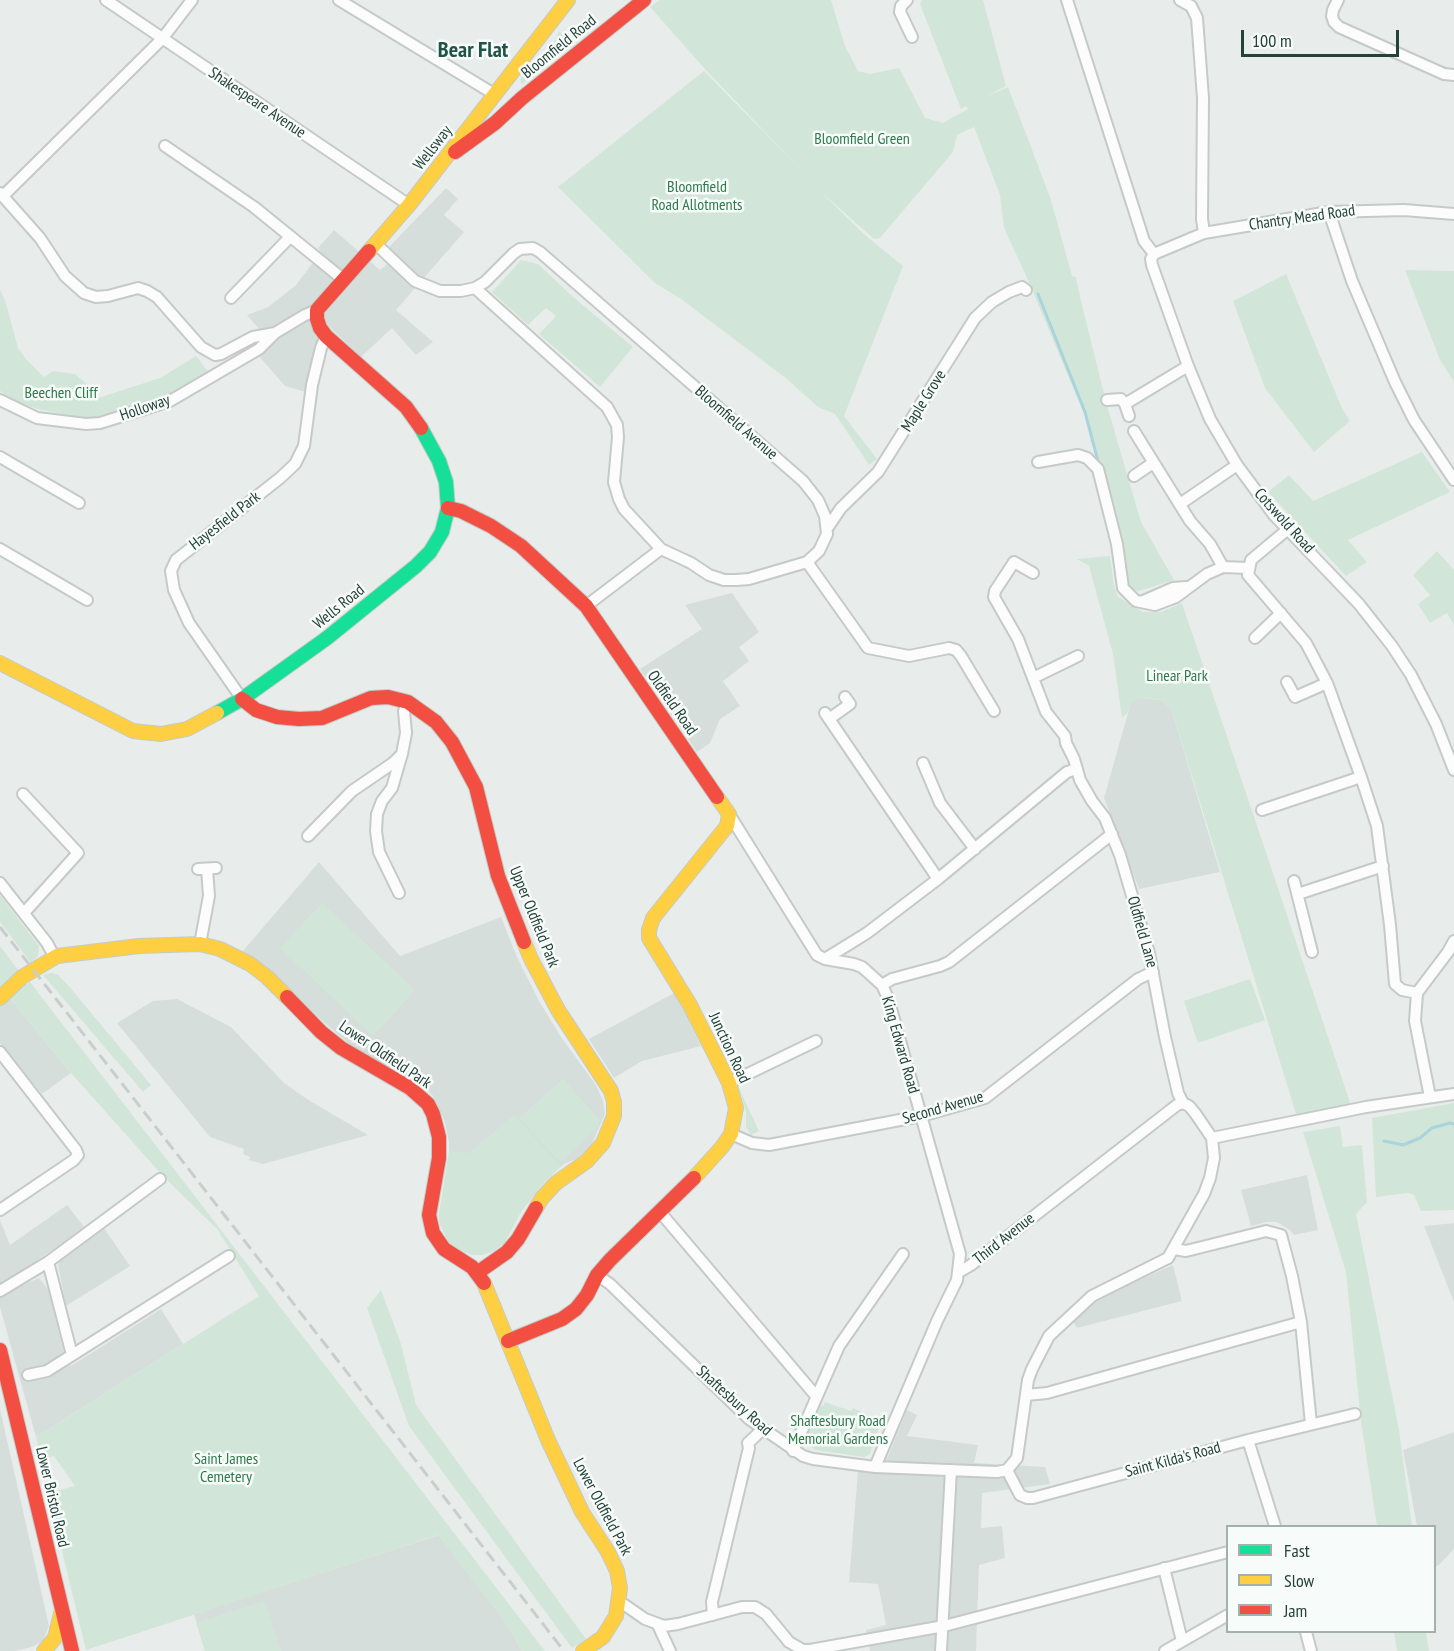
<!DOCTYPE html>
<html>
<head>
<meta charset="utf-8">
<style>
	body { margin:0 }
	#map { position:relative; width:1454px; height:1651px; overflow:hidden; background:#e8edeb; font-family:"PT Sans Narrow",sans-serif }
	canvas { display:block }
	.legend { position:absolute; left:1226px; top:1525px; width:210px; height:108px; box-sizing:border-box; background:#f7fbf9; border:2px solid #a3b1ad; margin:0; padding:8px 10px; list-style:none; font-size:18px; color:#24423a }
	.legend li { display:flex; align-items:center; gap:12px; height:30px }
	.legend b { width:30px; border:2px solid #a3b1ad }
	.scale { position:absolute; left:1241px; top:30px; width:158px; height:27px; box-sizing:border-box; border:3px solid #24423a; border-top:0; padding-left:8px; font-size:18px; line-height:21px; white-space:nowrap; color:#24423a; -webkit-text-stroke:4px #f7fbf9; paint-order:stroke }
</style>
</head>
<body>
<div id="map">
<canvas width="1454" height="1651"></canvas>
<ul class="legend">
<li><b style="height:8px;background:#16e098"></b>Fast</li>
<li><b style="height:8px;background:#ffcf43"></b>Slow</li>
<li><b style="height:8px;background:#f24e42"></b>Jam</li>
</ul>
<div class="scale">100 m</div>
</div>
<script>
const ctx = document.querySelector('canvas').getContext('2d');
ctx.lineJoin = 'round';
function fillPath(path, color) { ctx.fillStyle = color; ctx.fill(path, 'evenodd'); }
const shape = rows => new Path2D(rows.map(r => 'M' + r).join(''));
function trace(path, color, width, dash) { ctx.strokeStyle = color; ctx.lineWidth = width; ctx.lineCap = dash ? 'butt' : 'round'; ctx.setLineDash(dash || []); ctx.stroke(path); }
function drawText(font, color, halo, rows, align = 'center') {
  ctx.font = font + ' "PT Sans Narrow",sans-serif'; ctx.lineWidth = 5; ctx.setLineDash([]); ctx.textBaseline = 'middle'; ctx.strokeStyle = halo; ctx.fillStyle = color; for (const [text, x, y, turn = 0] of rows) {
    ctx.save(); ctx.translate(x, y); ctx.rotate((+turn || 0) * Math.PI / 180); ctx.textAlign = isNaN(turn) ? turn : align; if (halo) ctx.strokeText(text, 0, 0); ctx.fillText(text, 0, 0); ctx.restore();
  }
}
fillPath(shape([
	[446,188,458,199,444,215,464,232,396,310,433,342,416,355,392,328,361,357,330,327,319,336,306,392,285,386,258,355,272,344,247,315,268,307,296,285,321,252,318,248,334,230,380,270,396,257,389,247],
	[732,593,759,632,739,647,749,661,723,681,740,706,720,719,710,743,697,752,640,669,702,629,685,605],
	[1140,698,1161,700,1171,708,1220,872,1139,889,1104,798,1131,702],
	[319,862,400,956,501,917,517,957,539,1001,561,1037,596,1085,603,1101,605,1114,590,1148,578,1158,564,1164,548,1177,521,1212,505,1242,494,1251,482,1255,472,1255,449,1242,440,1224,439,1214,449,1161,449,1142,445,1122,433,1096,424,1086,379,1063,354,1048,242,952],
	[676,992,701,1046,642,1061,614,1078,589,1039],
	[8,996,71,1073,42,1094,0,1043,0,1005],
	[177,999,231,1027,284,1083,310,1101,368,1135,263,1164,249,1160,250,1157,243,1154,244,1149,210,1137,117,1023,153,1001],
	[1307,1175,1318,1230,1294,1235,1290,1230,1277,1222,1267,1222,1251,1226,1241,1190],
	[67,1205,85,1228,18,1273,23,1285,39,1278,48,1289,64,1353,71,1366,161,1309,183,1344,36,1437,0,1307,0,1220,10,1245],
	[1454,1223,1454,1302,1424,1226],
	[104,1228,130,1266,66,1306,58,1265,60,1260],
	[1173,1265,1182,1301,1077,1328,1073,1321,1093,1304,1124,1287],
	[0,1409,49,1626,43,1641,32,1647,15,1651,0,1651],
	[907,1410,917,1415,907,1436,978,1445,974,1463,1045,1467,1050,1484,982,1493,981,1528,1002,1526,1005,1558,979,1565,976,1651,870,1651,866,1630,886,1625,878,1584,849,1582,858,1471,881,1473],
	[1454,1432,1454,1549,1439,1565,1435,1567,1434,1526,1417,1526,1403,1450],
	[439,1535,504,1620,522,1651,205,1651,194,1614]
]), '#d6dedb');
fillPath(shape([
	[660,0,831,0,845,46,858,71,870,74,899,68,925,118,943,123,968,109,966,106,961,109,920,4,922,0,983,0,1006,86,985,97,1008,87,1028,139,1051,200,1072,276,1076,277,1081,301,1106,402,1141,522,1174,580,1139,591,1126,588,1114,507,1087,421,1028,280,1004,228,1000,195,974,127,957,135,953,152,880,238,874,239,820,191,866,236,903,266,844,416,877,459,869,465,835,414,818,407,787,379,681,299,655,283,558,187,704,71,803,172,705,69,650,7],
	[559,31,571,46,522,84,520,79,538,64,551,50],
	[521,260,538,264,573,297,633,347,600,387,539,334,556,316,546,308,528,325,492,292],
	[1405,270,1454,271,1454,382,1440,360],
	[1286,274,1341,406,1350,421,1314,452,1265,388,1233,301],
	[0,290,5,300,18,348,26,359,44,377,53,371,75,374,90,387,98,398,160,378,196,356,209,373,170,398,87,419,37,409,13,400,0,391],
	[1422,452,1450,492,1348,540,1367,562,1346,576,1268,492,1289,475,1313,501],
	[1437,551,1454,570,1454,625,1447,613,1430,623,1418,604,1430,595,1413,575],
	[1110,556,1114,586,1118,597,1143,612,1161,612,1182,603,1351,1105,1297,1117,1171,708,1161,700,1140,698,1131,703,1128,712,1122,718,1113,654,1089,566,1077,559],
	[0,895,39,946,38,956,31,963,0,922],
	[322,903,415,990,373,1036,280,948],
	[0,946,19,971,0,993],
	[52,973,58,975,68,985,151,1085,143,1092,43,975],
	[1250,979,1265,1020,1198,1043,1184,1001],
	[30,982,545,1651,522,1651,504,1620,438,1535,86,1650,48,1493,75,1486,54,1456,41,1459,36,1437,259,1296,217,1229,162,1175,71,1073,8,996],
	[563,1079,600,1120,598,1127,560,1163,519,1118],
	[739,1088,759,1131,751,1135,746,1127,746,1112],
	[1454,1103,1454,1210,1421,1211,1414,1195,1408,1193,1376,1197,1372,1118],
	[514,1115,561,1166,535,1192,521,1212,505,1242,494,1251,482,1255,472,1255,459,1250,449,1242,440,1224,439,1214,449,1151,469,1153],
	[1340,1126,1343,1147,1362,1145,1367,1202,1356,1214,1399,1430,1412,1526,1377,1526,1361,1422,1346,1272,1303,1132],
	[381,1290,400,1341,416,1405,586,1639,572,1648,409,1426,367,1308],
	[825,1402,851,1411,853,1408,881,1421,870,1454,864,1457,816,1450,808,1445,806,1437,820,1406,823,1406],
	[264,1601,281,1651,205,1651,196,1623],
	[1394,1632,1426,1632,1429,1651,1397,1651]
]), '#d1e6d8');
trace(shape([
	[1038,294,1085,412,1099,465],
	[1384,1141,1403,1145,1420,1138,1432,1128,1450,1123,1454,1124]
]), '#a9d4db', 3);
const street = shape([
	[106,0,409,205],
	[339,0,494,94],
	[907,0,901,6,900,12,912,37],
	[1067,0,1144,241,1154,254],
	[1180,0,1191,6,1197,18,1203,98,1202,219,1204,233],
	[1338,0,1333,10,1332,16,1334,22,1339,27,1444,74,1454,75],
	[165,146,254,207,344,280],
	[0,193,40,238,65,276,84,293,96,297,108,296,138,288,147,291,157,297,201,347,215,355,221,354,253,337,275,333],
	[3,196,162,39,192,0],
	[1329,212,1352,281,1395,382,1414,420,1454,480],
	[376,244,415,281,440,291,461,291,475,288,485,282,514,253,520,249,533,248,540,252,803,481,818,500,825,516,827,534,819,551,807,562,749,579,736,580,724,580,709,575,691,563,661,549,624,509,619,499,614,482,618,437,617,425,607,407,475,288],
	[1154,254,1151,259,1152,265,1188,366,1210,419,1237,465,1274,515,1359,604,1392,646,1411,675,1436,724,1454,770],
	[1154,254,1204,233,1329,212,1404,210,1454,214],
	[231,298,290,237],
	[0,400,37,418,86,424,100,423,170,401,259,349,275,333,305,315,317,310],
	[1107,400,1121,399,1125,404,1129,416],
	[1125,404,1188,366],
	[1134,431,1190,521,1210,544,1223,567],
	[0,457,79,503],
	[1038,462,1078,455,1087,458,1098,469,1117,544,1123,588,1136,601,1155,605,1176,597,1207,574,1223,567,1248,568],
	[1134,476,1153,463],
	[1180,504,1237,465],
	[828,527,841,508,878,472,975,318,992,302,1009,292,1022,287,1026,290],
	[1288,529,1251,560,1248,575,1306,643,1327,683,1361,777,1377,826,1390,925,1395,984,1402,990,1417,993],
	[0,549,87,600],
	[807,562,868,648,909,656,949,648,956,650,961,656,994,711],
	[1033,573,1014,562,995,591,994,597,1018,639,1046,712,1065,736,1066,743,1074,759,1080,780,1092,801,1105,818,1120,855,1149,953,1165,1037,1178,1093,1183,1103],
	[1141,602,1173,588,1186,587],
	[586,606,661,549],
	[1255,638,1281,613],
	[1033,678,1078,656],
	[1287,682,1295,697,1327,683],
	[242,699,189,623,174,590,171,571,176,560,280,478,295,464,304,446,312,385,321,348,326,336],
	[825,713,938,879],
	[829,719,850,704,845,697],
	[923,763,940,803,975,849],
	[23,794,78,853,24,913],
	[1262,810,1361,777],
	[729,814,817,955,825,959,854,964,862,967,882,985,888,998,960,1254,957,1280,937,1321,875,1467],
	[308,836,352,791,393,763,402,754,406,733,404,711,408,702],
	[198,869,216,868],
	[1294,881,1312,952],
	[0,883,47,943,55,958],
	[399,893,379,852,376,831,377,814,382,801,392,788,401,757],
	[1298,894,1383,866],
	[200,944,209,896,207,869],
	[825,959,867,933,938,879,1067,772,1077,769],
	[882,985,892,979,940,966,949,962,1112,834],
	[1417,993,1415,1021,1430,1097],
	[1417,993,1448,952,1454,941],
	[0,1052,76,1150,78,1155,74,1160,0,1210],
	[729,1083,816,1041],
	[731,1134,752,1143,769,1145,921,1116,985,1098,1138,979,1153,972],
	[1212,1138,1366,1107,1454,1094],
	[660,1212,816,1396],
	[1174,1249,1186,1251,1266,1231,1281,1235,1292,1276,1301,1322,1311,1424],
	[48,1262,72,1355],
	[959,1272,971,1265,1177,1105,1183,1103],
	[597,1275,610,1284,749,1419,803,1456,813,1459,875,1467,997,1472,1007,1470],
	[0,1291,48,1262,160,1179],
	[28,1375,47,1371,229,1256],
	[1026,1395,1047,1393,1301,1322],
	[1248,1440,1275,1526],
	[793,1451,839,1346,903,1254],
	[1007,1470,1017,1458,1028,1380,1032,1369,1049,1336,1092,1296,1168,1258,1204,1194,1210,1178,1214,1158,1212,1138,1195,1113,1189,1106,1183,1103],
	[1007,1470,1020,1495,1027,1498,1033,1498,1248,1440,1355,1414],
	[1164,1568,1182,1641],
	[619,1601,645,1619,664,1626,678,1624,742,1607,755,1607,766,1614,789,1642,803,1650,810,1650,944,1626,1228,1552],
	[713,1615,712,1602,749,1448,748,1443,763,1429],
	[658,1625,670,1651],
	[1306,1632,1311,1651],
	[941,1651,951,1470],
	[1165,1651,1228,1615]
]);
const fast = shape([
	[217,713,242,699,327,638,416,566,430,552,442,532,448,508,446,482,439,461,421,428]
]);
const slow = shape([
	[369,251,409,205,568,0],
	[0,663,133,731,161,734,187,729,217,713],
	[524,942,531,959,558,1010,611,1091,614,1102,614,1116,603,1143,587,1161,556,1183,542,1198,536,1208],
	[0,998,22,977,57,956,139,946,200,944,220,949,250,964,267,977,287,997],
	[694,1178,722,1147,731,1134,736,1108,729,1083,690,1005,649,938,649,930,653,918,727,826,729,814,717,797],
	[484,1283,548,1440,582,1512,608,1552,617,1571,620,1588,616,1616,603,1637,583,1651],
	[44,1651,55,1638,61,1613]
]);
const jam = shape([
	[455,152,495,123,522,98,644,0],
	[369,251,317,310,317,319,320,328,326,336,406,407,421,428],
	[448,508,461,511,491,526,521,546,586,606,717,797],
	[242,699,256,710,277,717,299,719,322,718,371,698,388,697,408,702,436,722,452,742,476,787,498,876,524,942],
	[287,997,321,1032,341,1048,410,1088,428,1104,433,1114,439,1137,439,1158,429,1215,433,1233,444,1249,472,1267,484,1283],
	[477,1273,507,1252,518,1239,536,1208],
	[508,1341,562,1319,576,1309,587,1295,597,1275,610,1260,694,1178],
	[0,1350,72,1651]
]);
trace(street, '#c5cac8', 14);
trace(fast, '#c3cbc8', 16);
trace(slow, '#c3cbc8', 16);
trace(jam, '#c3cbc8', 16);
trace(street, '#fcfcfc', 10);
trace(fast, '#16e098', 14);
trace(slow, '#ffcf43', 14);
trace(jam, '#f24e42', 14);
trace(shape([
	[0,927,564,1651]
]), '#c9cdcc', 3, [12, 6]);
drawText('16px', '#24423a', '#f7fbf9', [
	["Bloomfield Road",559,47,-39],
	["Shakespeare Avenue",257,103,34],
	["Wellsway",433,148,-52],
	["Chantry Mead Road",1302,218,-8],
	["Maple Grove",924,401,-58],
	["Holloway",145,408,-19],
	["Bloomfield Avenue",736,423,41],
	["Hayesfield Park",225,521,-38],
	["Cotswold Road",1284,521,48],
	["Wells Road",339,607,-39],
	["Oldfield Road",672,703,55],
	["Upper Oldfield Park",534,917,68],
	["Oldfield Lane",1142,932,74],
	["King Edward Road",900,1045,74],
	["Junction Road",729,1048,65],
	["Lower Oldfield Park",385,1055,34],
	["Second Avenue",943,1108,-16],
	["Third Avenue",1004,1239,-38],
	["Shaftesbury Road",734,1401,42],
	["Saint Kilda's Road",1173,1460,-15],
	["Lower Bristol Road",52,1497,77],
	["Lower Oldfield Park",602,1507,62]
]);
drawText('16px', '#2d7a4b', '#f7fbf9', [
	["Bloomfield Green",862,139],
	["Bloomfield",697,187],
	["Road Allotments",697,205],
	["Beechen Cliff",61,393],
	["Linear Park",1177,676],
	["Shaftesbury Road",838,1421],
	["Memorial Gardens",838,1439],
	["Saint James",226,1459],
	["Cemetery",226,1477]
]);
drawText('bold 22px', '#1f5548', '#f7fbf9', [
	["Bear Flat",473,51]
]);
</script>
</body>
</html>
